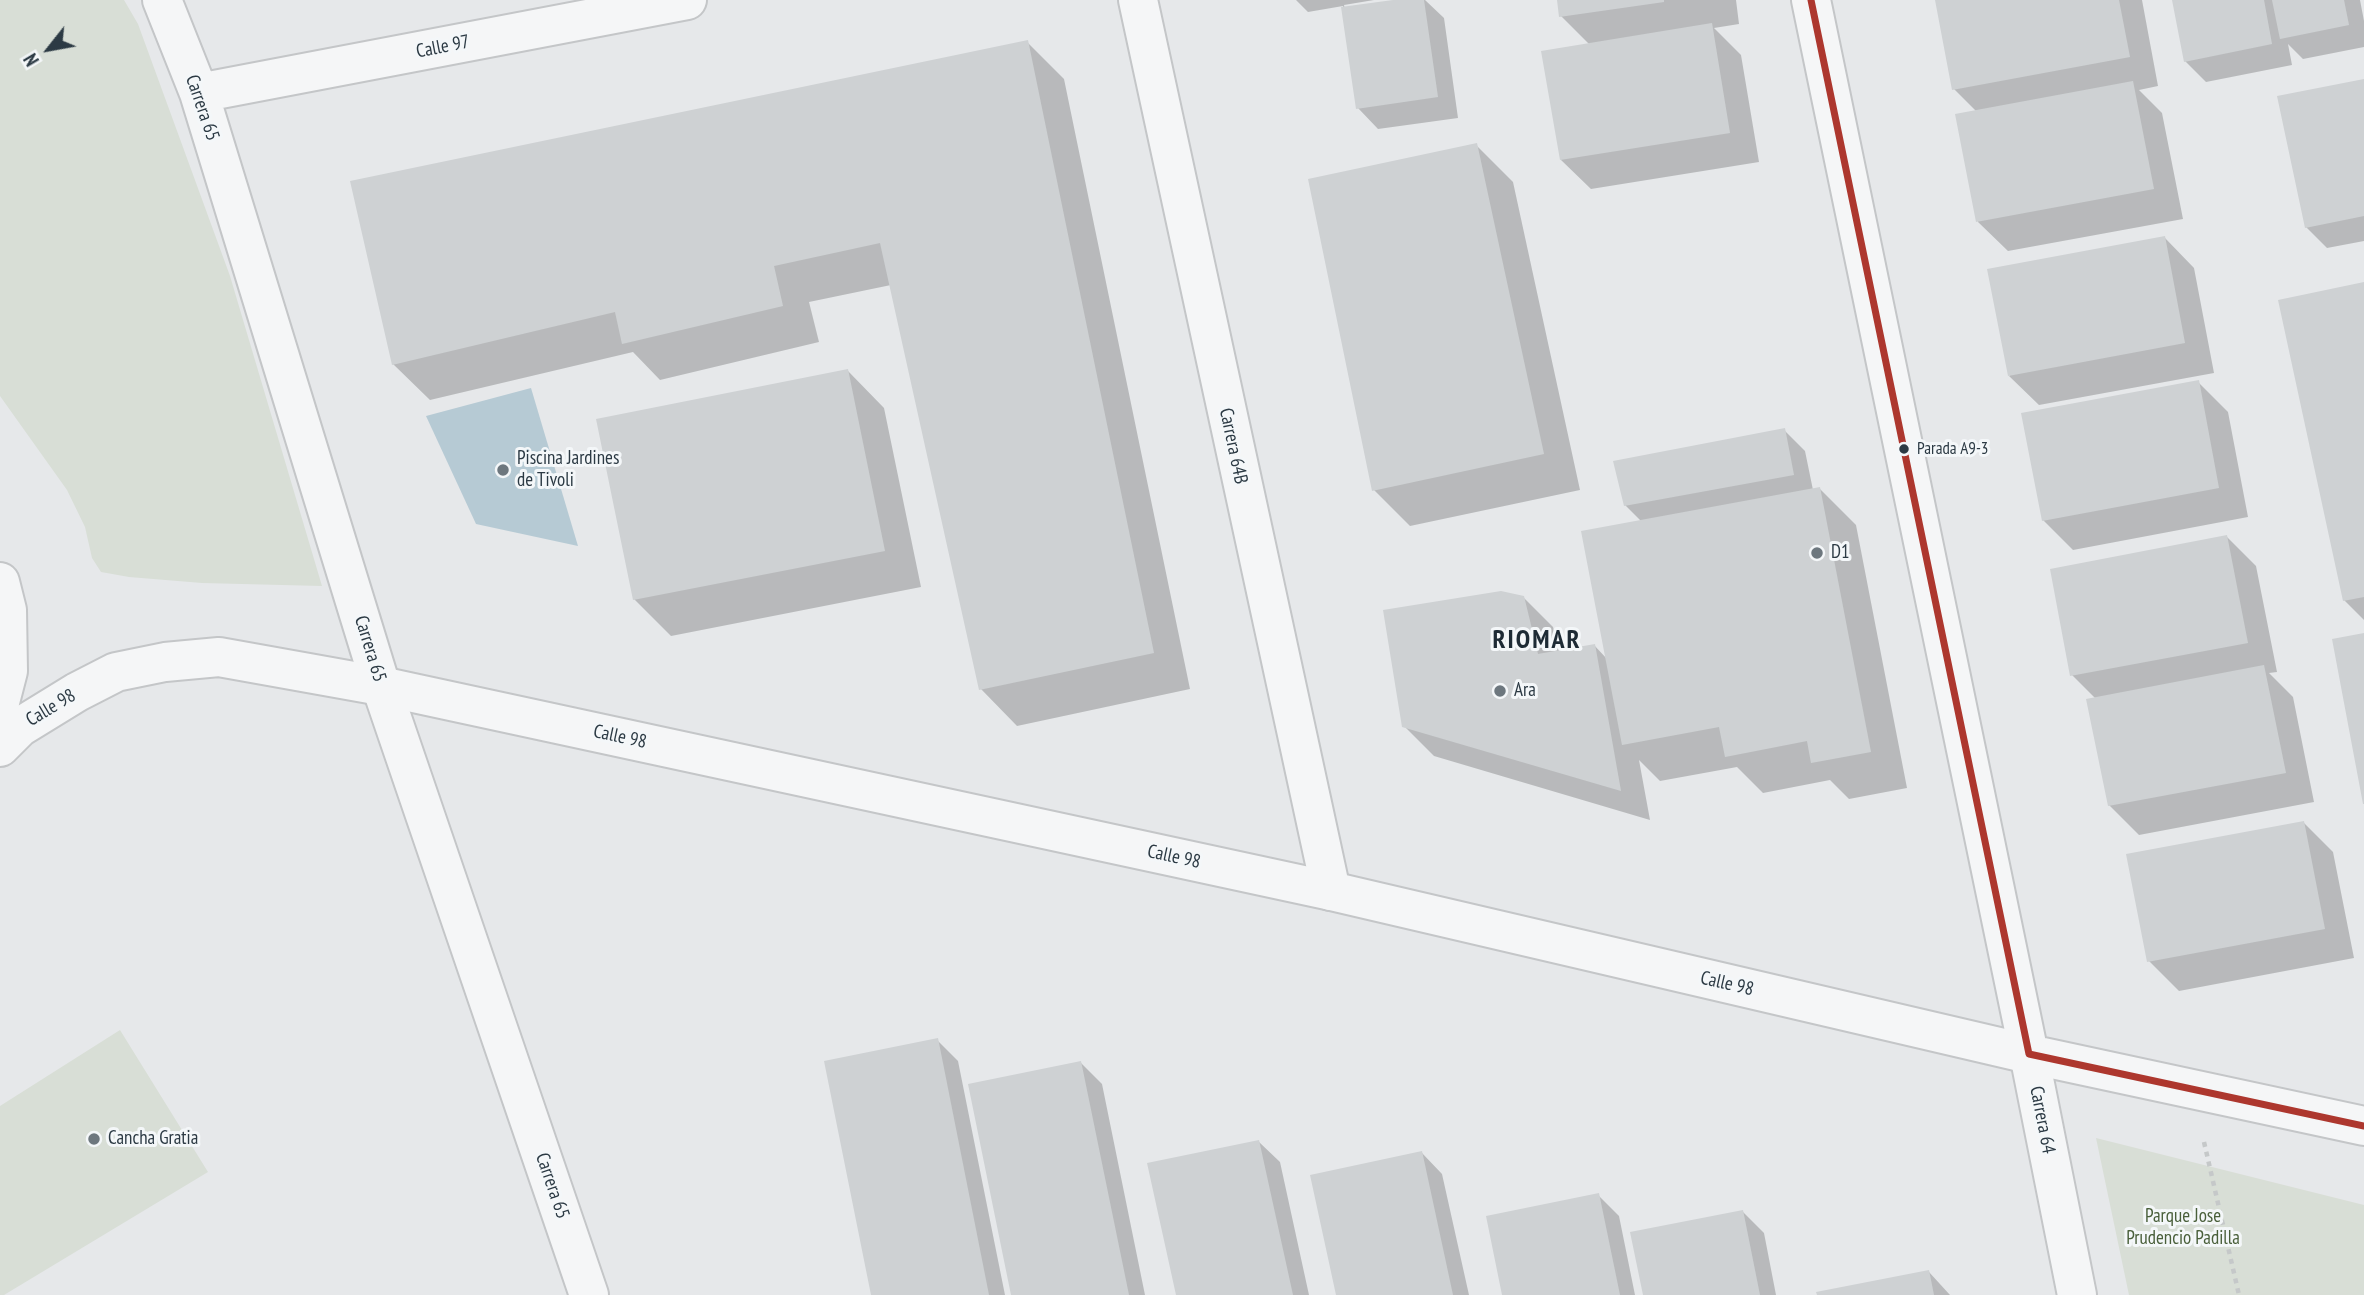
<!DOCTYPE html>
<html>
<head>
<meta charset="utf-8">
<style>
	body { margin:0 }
	#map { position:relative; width:2364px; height:1295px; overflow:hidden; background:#e6e8ea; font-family:"PT Sans Narrow",sans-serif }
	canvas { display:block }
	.north { position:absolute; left:14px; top:14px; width:70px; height:70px; -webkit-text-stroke:5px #f4f7f9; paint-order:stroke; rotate:239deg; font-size:19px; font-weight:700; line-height:28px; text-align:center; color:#2c3a44 }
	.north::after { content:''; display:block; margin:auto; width:24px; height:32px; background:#2c3a44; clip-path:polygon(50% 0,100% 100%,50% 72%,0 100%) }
</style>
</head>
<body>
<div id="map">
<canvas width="2364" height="1295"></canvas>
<div class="north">N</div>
</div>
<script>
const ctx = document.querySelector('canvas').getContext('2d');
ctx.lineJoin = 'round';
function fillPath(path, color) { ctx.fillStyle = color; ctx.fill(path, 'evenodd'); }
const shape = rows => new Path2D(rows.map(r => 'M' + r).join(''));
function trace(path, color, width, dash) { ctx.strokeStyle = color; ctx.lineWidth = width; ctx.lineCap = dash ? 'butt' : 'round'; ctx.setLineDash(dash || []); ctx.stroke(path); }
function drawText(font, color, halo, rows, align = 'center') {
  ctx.font = font + ' "PT Sans Narrow",sans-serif'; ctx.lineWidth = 6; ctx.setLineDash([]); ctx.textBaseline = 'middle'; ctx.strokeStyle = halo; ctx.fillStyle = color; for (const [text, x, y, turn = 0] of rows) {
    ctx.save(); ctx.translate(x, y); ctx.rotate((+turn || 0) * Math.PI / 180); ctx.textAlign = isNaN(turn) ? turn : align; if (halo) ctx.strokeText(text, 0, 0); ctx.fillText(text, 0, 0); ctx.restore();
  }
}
fillPath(shape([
	[0,0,124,0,138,24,230,276,322,586,202,583,129,577,101,572,92,558,85,527,67,490,0,396],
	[120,1030,208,1172,4,1295,0,1295,0,1106],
	[2096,1138,2364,1205,2364,1295,2129,1295]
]), '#d8ded6');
fillPath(shape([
	[531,388,578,546,476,524,426,416]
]), '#b6cad4');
fillPath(shape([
	[1296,0,1374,0,1344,5,1345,9,1406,0,1425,0,1444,18,1458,118,1378,129,1358,108,1343,6,1308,12],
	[1558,0,1736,0,1739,24,1714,28,1741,55,1759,162,1591,189,1561,160,1590,45,1561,16],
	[1937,0,2142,0,2158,86,2139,90,2162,113,2183,219,2008,251,1978,222,1977,112,1954,89],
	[2173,0,2360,0,2364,21,2364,47,2303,59,2288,44,2292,65,2206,82,2185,61],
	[1027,42,1064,79,1190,689,1017,726,981,689,891,285,809,302,819,342,660,380,633,352,430,400,393,364],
	[2364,81,2364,241,2327,248,2306,227],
	[1476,145,1513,182,1580,490,1410,526,1374,490],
	[2165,238,2194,268,2214,373,2039,405,2009,376],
	[2364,284,2364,620,2344,600],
	[848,371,884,408,921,587,671,636,634,599],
	[2198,382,2228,412,2248,517,2073,550,2043,520],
	[1784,430,1805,451,1813,490,1820,489,1856,525,1907,788,1849,799,1830,780,1763,793,1737,767,1660,781,1639,760,1650,820,1434,756,1404,726,1523,597,1553,627,1559,652,1594,645,1607,659,1642,522,1625,505],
	[2227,537,2256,566,2277,672,2269,673,2293,697,2314,802,2139,835,2109,805,2096,699,2072,675],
	[2304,823,2333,852,2354,958,2179,991,2149,961],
	[937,1040,958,1061,1005,1295,873,1295],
	[1081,1063,1102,1084,1145,1295,1013,1295],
	[1259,1142,1280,1162,1309,1295,1178,1295],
	[1422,1153,1442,1174,1469,1295,1338,1295],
	[1598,1195,1619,1216,1635,1295,1503,1295],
	[1743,1212,1764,1233,1776,1295,1645,1295],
	[1929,1272,1950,1295,1819,1295]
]), '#0003');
fillPath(shape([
	[1393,0,1424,0,1438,97,1356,109,1341,7],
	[1557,0,1664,0,1664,2,1559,17],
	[1935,0,2119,0,2130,57,1952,90],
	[2172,0,2264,0,2272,44,2184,62],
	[2272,0,2344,0,2349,25,2280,39],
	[1712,23,1730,133,1560,160,1541,51],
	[1028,40,1154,653,979,690,880,243,774,266,783,306,622,344,615,312,392,365,350,181],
	[2364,79,2364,216,2305,228,2277,96],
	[2133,81,2154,189,1976,222,1955,114],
	[1477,143,1544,454,1372,491,1308,179],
	[2165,236,2185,343,2008,376,1987,269],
	[2364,282,2364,597,2343,601,2278,300],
	[848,369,885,551,633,600,596,419],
	[2199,380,2219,488,2042,521,2021,413],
	[1785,428,1794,475,1624,506,1613,461],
	[1820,487,1871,752,1811,763,1807,741,1725,757,1719,727,1622,745,1581,531],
	[2227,535,2248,643,2070,676,2050,569],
	[1501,591,1524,596,1538,654,1595,644,1621,791,1402,727,1383,610],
	[2364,633,2364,804,2363,804,2332,639],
	[2264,665,2286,773,2108,806,2086,699],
	[2304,821,2325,929,2147,962,2126,854],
	[938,1038,989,1295,871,1295,824,1061],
	[1081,1061,1129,1295,1011,1295,968,1084],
	[1259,1140,1293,1295,1176,1295,1147,1163],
	[1422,1151,1453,1295,1336,1295,1310,1175],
	[1599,1193,1620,1295,1502,1295,1486,1216],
	[1743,1210,1760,1295,1643,1295,1630,1232],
	[1929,1270,1934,1295,1817,1295,1816,1292]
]), '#ced1d3');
const minor = shape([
	[162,0,199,93,381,686,589,1295],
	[1138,0,1331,891],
	[199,93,687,0],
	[2029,1054,2077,1295]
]);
const tertiary = shape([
	[1811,0,2029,1054],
	[0,582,7,610,8,671,0,702],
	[0,747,20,727,77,692,116,672,165,662,219,657,381,686,1331,891,2029,1054,2364,1126]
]);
trace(minor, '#c4c6c8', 42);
trace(tertiary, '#c4c6c8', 42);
trace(shape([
	[2204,1142,2239,1295]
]), '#c5c8c9', 4.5, [5, 5]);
trace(minor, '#f5f6f7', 38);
trace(tertiary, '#f5f6f7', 38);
trace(shape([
	[1811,0,2029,1054,2364,1126]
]), '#ad372e', 7);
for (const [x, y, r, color] of [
	[1904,449,6,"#2c3a44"],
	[503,470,7,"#6d777e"],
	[1817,553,7,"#6d777e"],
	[1500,691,7,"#6d777e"],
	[94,1139,7,"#6d777e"]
]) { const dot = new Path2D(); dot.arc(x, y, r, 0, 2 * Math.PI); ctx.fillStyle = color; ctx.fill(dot); trace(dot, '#f4f7f9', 2.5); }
drawText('17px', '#2c3a44', '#f4f7f9', [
	["Parada A9-3",1917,449]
], 'left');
drawText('19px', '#2c3a44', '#f4f7f9', [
	["Calle 97",443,47,-11],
	["Carrera 65",202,108,71],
	["Carrera 64B",1233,446,78],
	["Carrera 65",370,649,73],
	["Calle 98",51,708,-31],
	["Calle 98",620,737,12],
	["Calle 98",1174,857,12],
	["Calle 98",1727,984,13],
	["Carrera 64",2042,1120,79],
	["Carrera 65",552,1186,71]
]);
drawText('19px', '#2c3a44', '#f4f7f9', [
	["Piscina Jardines",517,459],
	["de Tivoli",517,481],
	["D1",1831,553],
	["Ara",1514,691],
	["Cancha Gratia",108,1139]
], 'left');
drawText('19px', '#495f3a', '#f4f7f9', [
	["Parque Jose",2183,1217],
	["Prudencio Padilla",2183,1239]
]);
ctx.letterSpacing = '2px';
drawText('bold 26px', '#1e2b35', '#f4f7f9', [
	["RIOMAR",1537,641]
]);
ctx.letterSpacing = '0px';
</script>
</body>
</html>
